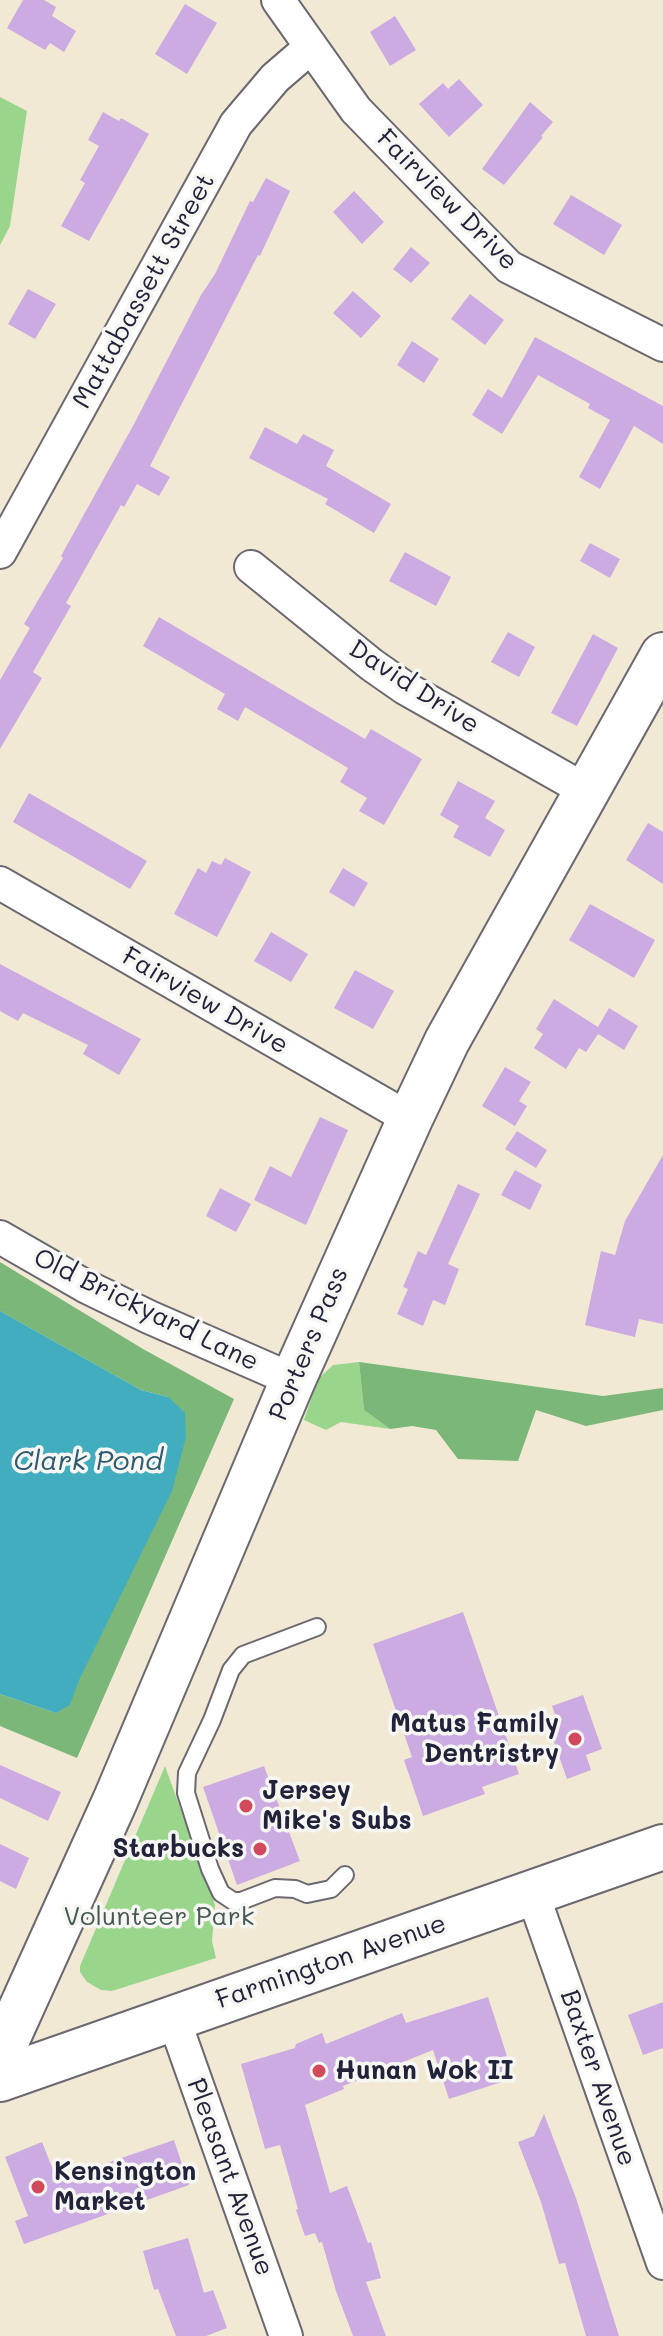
<!DOCTYPE html>
<html>
<head>
<meta charset="utf-8">
<style>
	body { margin:0 }
	canvas { display:block; background:#f2e9d4 }
</style>
</head>
<body>
<canvas width="663" height="2336"></canvas>
<script>
const ctx = document.querySelector('canvas').getContext('2d');
ctx.lineJoin = 'round';
function fillPath(path, color) { ctx.fillStyle = color; ctx.fill(path, 'evenodd'); }
const shape = rows => new Path2D(rows.map(r => 'M' + r).join(''));
function trace(path, color, width, dash) { ctx.strokeStyle = color; ctx.lineWidth = width; ctx.lineCap = dash ? 'butt' : 'round'; ctx.setLineDash(dash || []); ctx.stroke(path); }
function drawText(font, color, halo, rows, align = 'center') {
  ctx.font = font + ' Mali,sans-serif'; ctx.lineWidth = 7; ctx.setLineDash([]); ctx.textBaseline = 'middle'; ctx.strokeStyle = halo; ctx.fillStyle = color; for (const [text, x, y, turn = 0] of rows) {
    ctx.save(); ctx.translate(x, y); ctx.rotate((+turn || 0) * Math.PI / 180); ctx.textAlign = isNaN(turn) ? turn : align; if (halo) ctx.strokeText(text, 0, 0); ctx.fillText(text, 0, 0); ctx.restore();
  }
}
fillPath(shape([
	[0,97,27,111,10,226,0,245],
	[359,1362,364,1410,390,1429,341,1422,326,1430,304,1420,318,1379,333,1365],
	[165,1766,215,1905,212,1941,216,1958,112,1991,101,1990,87,1982,80,1972,80,1966]
]), '#99d68c');
fillPath(shape([
	[0,1262,143,1349,234,1399,77,1758,0,1726,0,1694,56,1713,70,1704,168,1397,141,1390,0,1311],
	[359,1362,603,1396,663,1388,663,1410,586,1426,536,1410,518,1461,458,1459,436,1430,412,1426,390,1429,364,1410]
]), '#7ab778');
fillPath(shape([
	[0,1311,141,1390,168,1397,185,1413,186,1437,172,1491,79,1680,70,1705,56,1713,0,1694]
]), '#41adbf');
fillPath(shape([
	[23,0,44,0,56,7,52,16,76,31,64,52,50,43,45,50,7,28],
	[185,4,217,23,187,74,155,54],
	[395,16,416,50,390,66,370,32],
	[459,79,483,105,449,137,419,104,443,83,448,89],
	[530,102,553,122,541,136,543,137,504,185,482,169],
	[103,112,119,121,121,118,149,134,89,241,61,226,85,183,80,180,99,146,88,140],
	[266,178,290,191,260,256,258,255,150,466,170,477,159,496,137,484,124,507,121,505,66,603,71,606,33,672,42,678,0,749,0,680,30,628,24,624,63,558,61,556,134,424,201,295,215,274,250,201,253,202],
	[354,191,384,222,362,244,333,212],
	[571,195,622,225,604,255,553,224],
	[411,247,430,263,411,283,393,269],
	[28,289,56,304,35,339,8,324],
	[353,291,381,316,361,338,333,313],
	[470,294,504,320,485,345,451,319],
	[535,337,663,406,663,444,634,426,600,489,579,477,610,420,588,408,590,404,538,375,502,434,472,415,488,389,502,398],
	[412,341,439,359,424,383,397,365],
	[265,427,297,444,303,434,334,450,326,466,391,504,374,533,325,504,328,499,249,458],
	[590,543,620,559,610,578,580,561],
	[405,552,451,577,436,606,389,581],
	[159,617,365,739,371,729,422,759,384,825,359,811,367,798,340,782,348,768,245,707,238,721,217,709,225,694,143,646],
	[508,632,535,647,519,677,491,662],
	[593,634,618,648,577,726,551,713],
	[458,781,495,801,485,818,505,830,490,857,453,837,459,826,440,815],
	[29,793,147,861,130,889,13,822],
	[648,823,663,832,663,884,626,860],
	[225,858,251,872,217,937,174,914,198,868,206,873,212,861,221,865],
	[343,868,368,883,354,907,329,892],
	[590,904,655,940,634,978,569,940],
	[271,932,308,954,291,982,254,961],
	[0,964,141,1039,119,1075,83,1054,88,1045,23,1013,18,1021,0,1011],
	[355,970,394,991,373,1029,334,1008],
	[554,999,598,1027,609,1008,638,1026,624,1050,598,1034,586,1052,579,1048,566,1069,534,1048,543,1034,536,1029],
	[505,1067,531,1082,519,1101,527,1106,515,1126,482,1106],
	[320,1117,348,1130,306,1225,254,1200,270,1166,291,1177],
	[517,1131,547,1150,536,1168,505,1149],
	[663,1155,663,1324,639,1319,635,1337,585,1325,601,1251,615,1255,625,1221],
	[515,1170,542,1185,530,1210,501,1195],
	[458,1184,480,1194,448,1264,459,1269,445,1305,433,1300,423,1326,397,1314,408,1289,403,1287,418,1251,426,1255],
	[220,1188,251,1204,236,1232,206,1216],
	[463,1612,519,1774,482,1787,485,1794,423,1816,404,1760,412,1757,373,1644],
	[583,1695,602,1749,586,1755,591,1770,567,1779,549,1728,559,1725,552,1706],
	[0,1765,61,1792,48,1821,0,1798],
	[264,1766,300,1861,237,1885,203,1787],
	[0,1844,29,1858,16,1889,0,1881],
	[488,1997,514,2078,449,2099,433,2050,343,2086,344,2089,305,2105,330,2193,347,2186,368,2243,371,2242,381,2278,366,2282,386,2336,353,2336,336,2291,322,2242,319,2243,315,2233,305,2236,296,2210,298,2209,280,2145,265,2149,241,2064,295,2048,296,2044,322,2033,326,2044,402,2013,406,2023],
	[663,2002,663,2048,643,2055,628,2015],
	[544,2114,576,2198,619,2336,586,2336,565,2263,559,2264,541,2202,518,2142,534,2136],
	[174,2140,189,2185,24,2244,15,2221,28,2216,5,2157,42,2142,57,2180],
	[188,2238,204,2293,213,2290,227,2328,206,2336,176,2336,158,2289,154,2290,143,2251]
]), '#cbabe1');
const lane = shape([
	[317,1627,243,1655,231,1670,212,1720,187,1773,186,1793,210,1869,221,1893,233,1901,241,1901,275,1888,295,1889,307,1894,331,1889,345,1875]
]);
const street = shape([
	[278,0,356,110,509,267,663,345],
	[0,552,236,124,275,78,311,47],
	[251,567,372,665,405,688,587,791],
	[0,883,410,1119],
	[0,1237,85,1286,149,1317,293,1380],
	[532,1892,663,2263],
	[173,2017,286,2336]
]);
const secondary = shape([
	[0,2055,115,1801,293,1380,410,1119,447,1041,663,655],
	[0,2079,663,1847]
]);
trace(lane, '#6b6871', 20);
trace(street, '#6b6871', 36);
trace(secondary, '#6b6871', 48);
trace(lane, '#fff', 16);
trace(street, '#fff', 32);
trace(secondary, '#fff', 44);
for (const [x, y, r, color] of [
	[575,1739,8,"#d1495b"],
	[246,1806,8,"#d1495b"],
	[260,1849,8,"#d1495b"],
	[319,2071,8,"#d1495b"],
	[38,2187,8,"#d1495b"]
]) { const dot = new Path2D(); dot.arc(x, y, r, 0, 2 * Math.PI); ctx.fillStyle = color; ctx.fill(dot); trace(dot, '#f6f6f2', 3); }
drawText('26px', '#22223b', '#f6f6f2', [
	["Fairview Drive",447,200,45],
	["Mattabassett Street",144,291,-61],
	["David Drive",414,687,33],
	["Fairview Drive",205,1001,30],
	["Old Brickyard Lane",146,1310,26],
	["Porters Pass",309,1344,-67],
	["Farmington Avenue",331,1962,-19],
	["Baxter Avenue",598,2078,71],
	["Pleasant Avenue",230,2177,70]
]);
drawText('bold 26px', '#22223b', '#f6f6f2', [
	["Matus Family",559,1724,"right"],
	["Dentristry",559,1754,"right"],
	["Jersey",262,1791],
	["Mike's Subs",262,1821],
	["Starbucks",244,1849,"right"],
	["Hunan Wok II",335,2071],
	["Kensington",54,2172],
	["Market",54,2202]
], 'left');
drawText('26px', '#465853', '#f6f6f2', [
	["Volunteer Park",159,1917]
]);
drawText('italic 28px', '#2e5a70', '#f6f6f2', [
	["Clark Pond",88,1461]
]);
</script>
</body>
</html>
